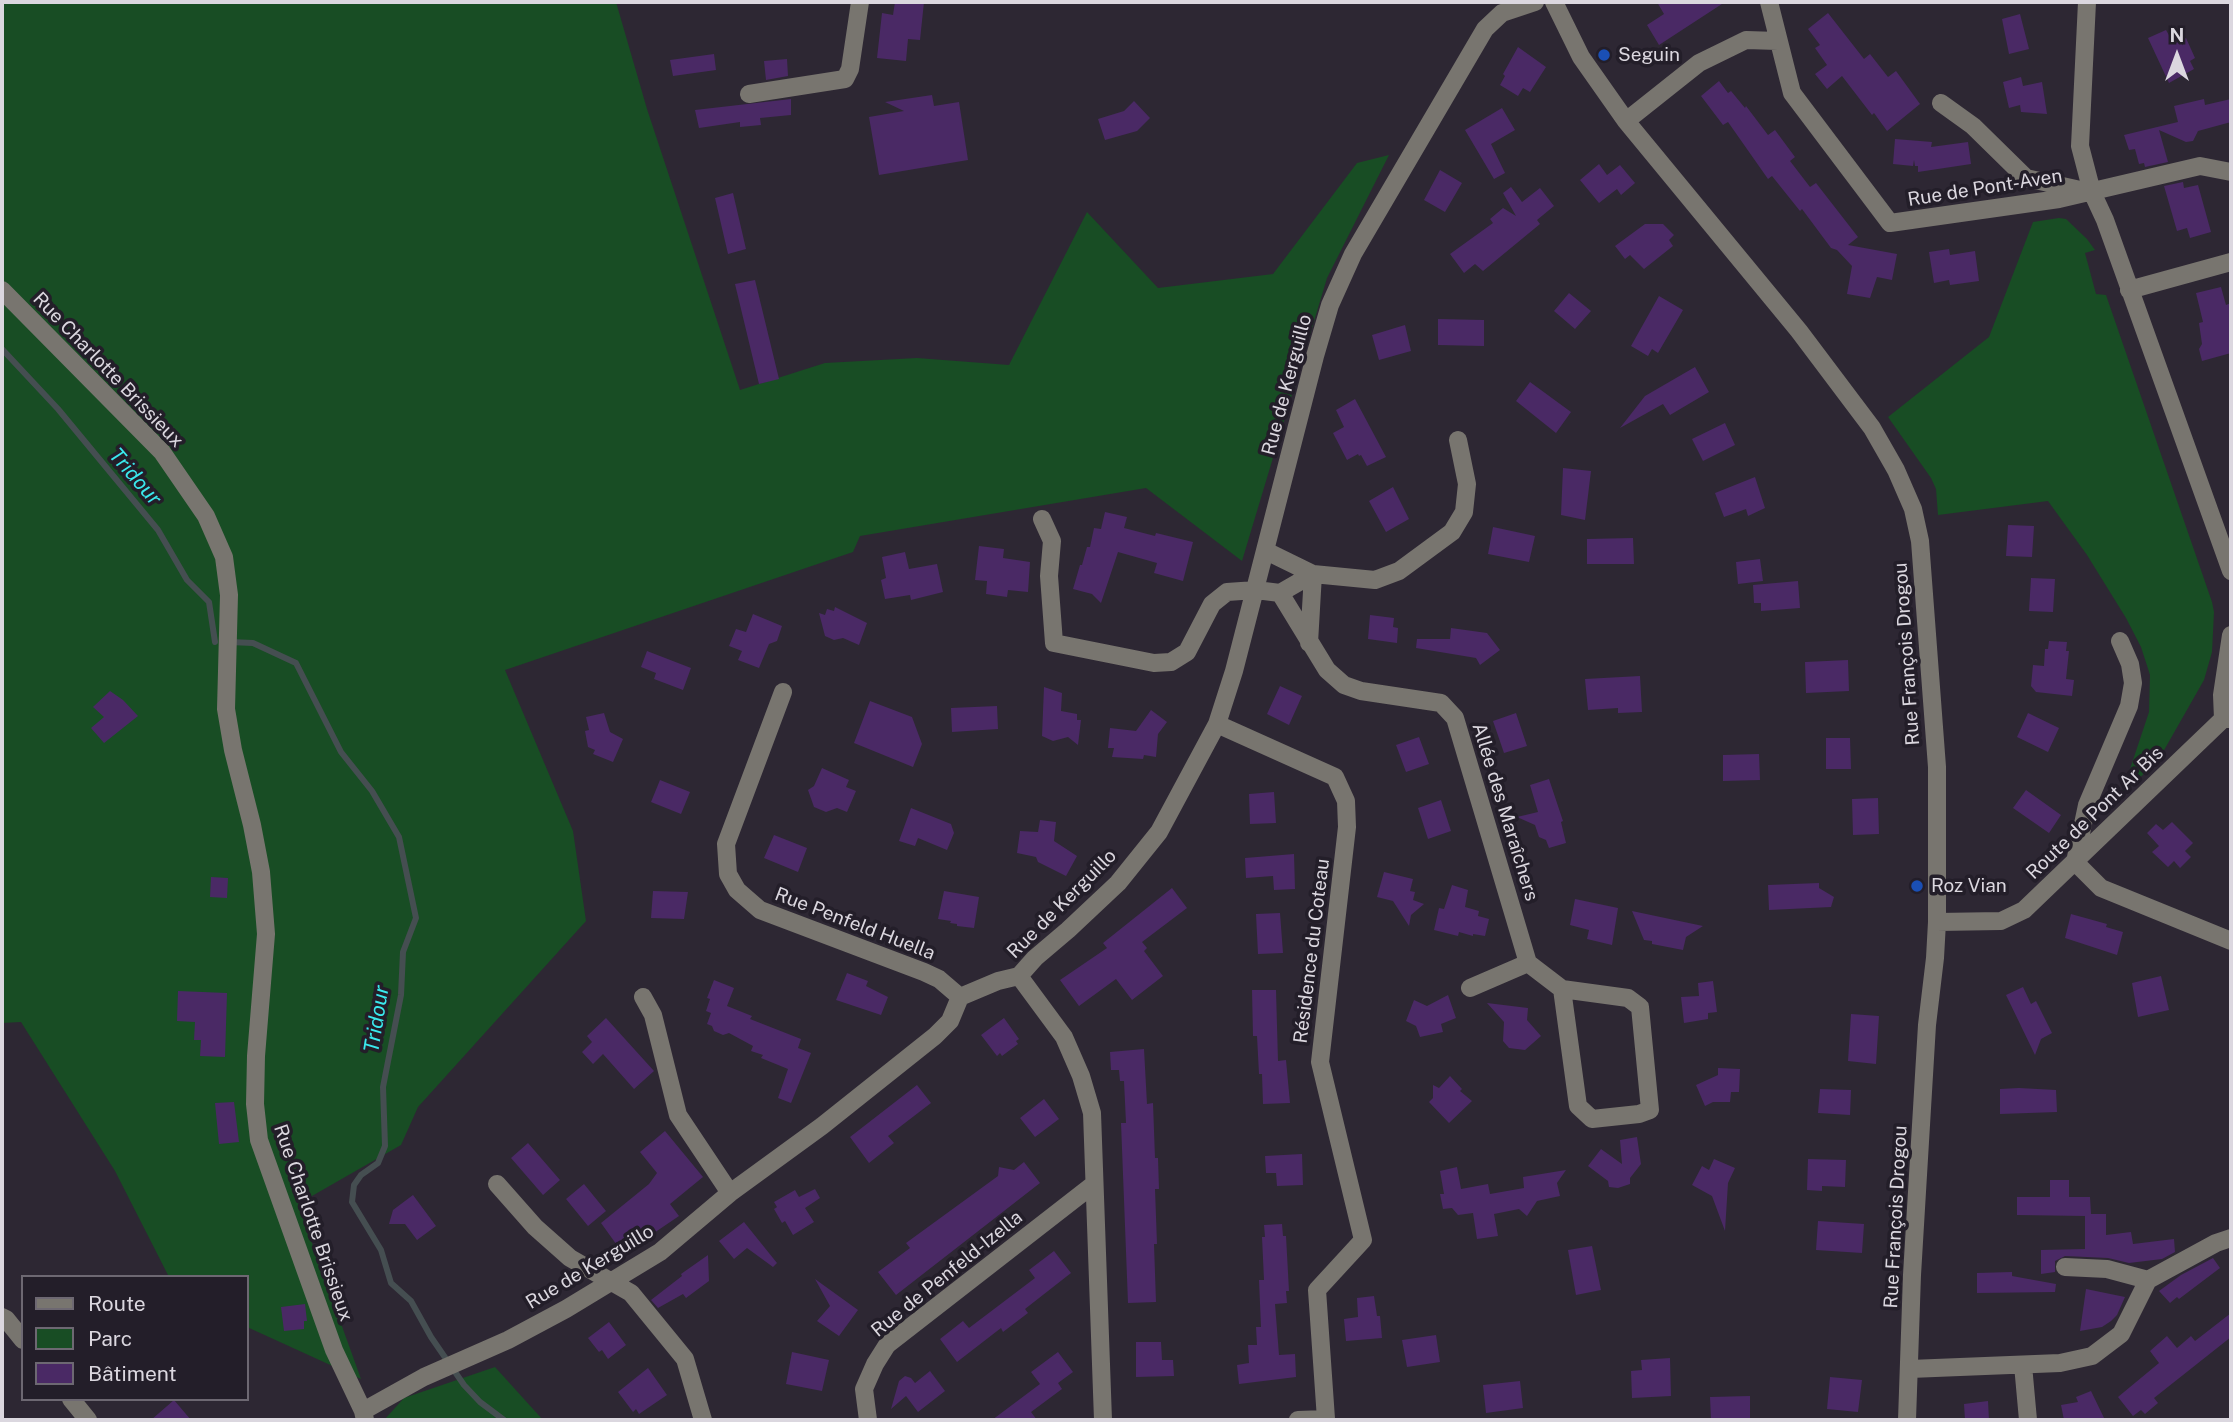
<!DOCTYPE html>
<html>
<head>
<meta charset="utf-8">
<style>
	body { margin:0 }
	#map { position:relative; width:2233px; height:1422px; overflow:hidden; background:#2d2733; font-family:"Public Sans",sans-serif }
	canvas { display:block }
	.frame { position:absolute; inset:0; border:4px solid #dbd7df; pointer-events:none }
	.legend { position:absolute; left:21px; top:1275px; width:228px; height:126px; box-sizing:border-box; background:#231e29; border:2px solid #6d6872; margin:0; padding:9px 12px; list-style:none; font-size:21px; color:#dbd7df }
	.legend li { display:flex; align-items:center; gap:14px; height:35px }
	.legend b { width:35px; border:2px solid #6d6872 }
	.north { position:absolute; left:2142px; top:21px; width:70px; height:70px; -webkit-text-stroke:5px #231e29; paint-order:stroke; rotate:0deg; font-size:19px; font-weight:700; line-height:28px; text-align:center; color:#dbd7df }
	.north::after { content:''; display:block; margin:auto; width:24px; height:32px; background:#dbd7df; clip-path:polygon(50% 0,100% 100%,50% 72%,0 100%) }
</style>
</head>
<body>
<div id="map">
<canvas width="2233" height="1422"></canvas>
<div class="frame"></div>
<ul class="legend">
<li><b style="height:9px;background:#78756f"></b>Route</li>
<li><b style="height:19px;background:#184d24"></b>Parc</li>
<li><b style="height:19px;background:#4a2965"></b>Bâtiment</li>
</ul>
<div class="north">N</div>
</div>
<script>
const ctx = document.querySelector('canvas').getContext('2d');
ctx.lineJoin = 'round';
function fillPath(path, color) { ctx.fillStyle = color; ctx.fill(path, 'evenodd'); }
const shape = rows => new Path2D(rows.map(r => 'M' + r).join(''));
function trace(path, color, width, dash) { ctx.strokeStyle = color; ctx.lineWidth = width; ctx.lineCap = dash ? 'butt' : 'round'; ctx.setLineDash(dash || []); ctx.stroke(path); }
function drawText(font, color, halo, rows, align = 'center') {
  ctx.font = font + ' "Public Sans",sans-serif'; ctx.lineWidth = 7; ctx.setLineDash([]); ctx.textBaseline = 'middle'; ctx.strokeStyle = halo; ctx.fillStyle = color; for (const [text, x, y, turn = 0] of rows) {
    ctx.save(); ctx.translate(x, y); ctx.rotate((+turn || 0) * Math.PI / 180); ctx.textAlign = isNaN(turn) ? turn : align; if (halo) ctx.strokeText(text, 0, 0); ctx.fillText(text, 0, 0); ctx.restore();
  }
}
fillPath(shape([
	[2,2,616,2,647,109,740,390,825,363,917,358,1009,365,1087,212,1158,288,1273,274,1357,163,1389,155,1327,278,1242,561,1146,488,860,536,853,552,505,670,573,831,586,921,418,1107,401,1145,298,1204,361,1379,247,1327,247,1277,169,1277,115,1171,21,1022,2,1023],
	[2059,218,2066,219,2087,239,2095,250,2085,253,2096,294,2106,295,2212,602,2214,612,2212,652,2204,680,2159,759,2121,796,2149,712,2150,675,2141,647,2126,618,2087,555,2048,501,1938,515,1936,489,1931,478,1888,417,1989,337,2033,222],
	[495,1367,543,1420,384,1420,404,1398]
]), '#184d24');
trace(shape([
	[2,349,58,409,158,530,187,580,209,602,215,642],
	[230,642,253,643,296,663,341,752,372,791,399,837,416,918,403,952,401,995,383,1087,385,1146,378,1163,361,1175,354,1185,352,1202,381,1250,391,1283,411,1301,431,1337,464,1385,480,1402,504,1420]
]), '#454e51', 6);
fillPath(shape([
	[895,2,924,2,920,40,908,39,906,61,877,58,882,13,893,15],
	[1657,2,1725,2,1659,45,1647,25,1664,14],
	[1828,13,1864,59,1870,54,1888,77,1896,71,1920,104,1887,131,1874,113,1872,115,1842,76,1827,89,1815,74,1827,65,1815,48,1820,45,1808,29],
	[2020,14,2029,49,2009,54,2002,19],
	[2166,30,2174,44,2186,38,2195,58,2190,61,2194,69,2169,83,2148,38],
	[1518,47,1546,67,1530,92,1523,88,1518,96,1500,85,1505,76,1503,74],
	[714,54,716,70,673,76,670,60],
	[787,59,788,76,766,80,764,61],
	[2021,77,2023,86,2042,82,2047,114,2021,112,2020,105,2009,108,2003,82],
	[1719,81,1728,93,1731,91,1745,108,1746,106,1768,135,1775,130,1795,157,1790,161,1810,187,1816,183,1858,237,1848,245,1897,254,1892,280,1877,277,1870,298,1847,294,1852,266,1837,250,1831,248,1802,209,1800,211,1772,176,1768,179,1728,122,1723,125,1701,96],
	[932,95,934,106,959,102,968,160,879,175,869,117,904,111,885,102],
	[791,99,791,115,760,118,761,125,740,127,740,122,699,128,695,110],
	[2204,99,2205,105,2231,99,2231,122,2198,131,2193,141,2186,142,2159,130,2168,162,2145,167,2144,163,2139,164,2135,149,2129,150,2124,135,2178,122,2174,106],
	[1134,101,1150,118,1137,131,1105,140,1098,119,1124,111],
	[1502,108,1515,130,1491,144,1505,173,1494,179,1465,130],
	[1895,139,1932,142,1931,147,1968,142,1971,164,1918,172,1918,166,1915,166,1914,160,1913,166,1893,164],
	[1599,164,1607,175,1620,165,1635,183,1621,195,1617,189,1599,203,1580,180],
	[1440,170,1462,183,1445,212,1424,200],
	[2183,182,2184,188,2198,185,2211,232,2190,238,2187,228,2177,231,2164,186],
	[1511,187,1522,202,1540,188,1554,206,1537,220,1540,224,1483,271,1475,264,1464,273,1450,254,1493,223,1490,219,1503,208,1516,216,1503,193],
	[733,193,746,249,728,254,715,198],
	[1645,224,1663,224,1674,235,1669,240,1673,246,1644,269,1630,255,1625,259,1615,246],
	[1949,249,1950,255,1975,251,1979,281,1950,285,1949,280,1934,283,1929,252],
	[755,280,779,379,759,384,735,284],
	[2221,287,2226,305,2231,303,2231,353,2202,361,2199,349,2202,344,2199,323,2203,322,2196,293],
	[1569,293,1591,311,1575,329,1554,311],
	[1659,296,1683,310,1658,353,1652,349,1648,356,1631,346],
	[1438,319,1484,320,1484,346,1438,345],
	[1405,325,1411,351,1379,360,1372,335],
	[1695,367,1709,392,1670,415,1663,404,1620,428,1645,396],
	[1530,382,1571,412,1556,433,1516,401],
	[1355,399,1386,457,1367,466,1361,455,1359,456,1358,454,1347,460,1333,433,1344,427,1336,410],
	[1725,423,1735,445,1703,461,1692,439],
	[1563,468,1591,471,1585,520,1561,515],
	[1755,477,1765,508,1748,516,1746,509,1724,517,1715,493],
	[1393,487,1409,519,1386,532,1369,501],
	[1105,512,1127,517,1124,528,1155,536,1156,533,1193,542,1183,581,1154,573,1157,563,1118,552,1101,603,1092,594,1073,589,1080,565,1082,565,1087,547,1090,547,1094,528,1101,529],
	[2008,525,2034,526,2032,557,2006,556],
	[1493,527,1535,536,1529,562,1488,554],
	[1633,538,1634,564,1587,564,1587,539],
	[979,546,1004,549,1003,558,1030,562,1028,592,1008,590,1007,597,986,594,987,581,975,580],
	[905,552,909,569,937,564,943,592,911,600,910,595,885,599,881,580,886,578,882,557],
	[1760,559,1763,581,1738,584,1736,562],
	[2031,578,2055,579,2053,612,2029,611],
	[1798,581,1800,608,1761,611,1761,603,1754,603,1753,585],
	[835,607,867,623,859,645,843,638,834,640,825,636,819,613,825,615,827,609,834,611],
	[753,614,782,626,777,641,769,644,759,668,738,660,742,651,729,646,736,629,746,632],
	[1370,615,1394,618,1393,627,1398,628,1397,643,1368,639],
	[1451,628,1487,633,1500,650,1480,665,1476,658,1416,648,1417,639,1450,639],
	[2049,641,2067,642,2066,651,2069,651,2066,679,2074,680,2072,696,2036,692,2031,686,2033,665,2044,666,2045,649,2048,649],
	[647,651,691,668,683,690,654,679,656,673,641,667],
	[1848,660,1849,691,1806,693,1805,662],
	[1640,676,1642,712,1618,713,1618,708,1588,710,1585,679],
	[1280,686,1302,696,1289,725,1267,714],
	[1044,687,1062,693,1061,711,1077,714,1077,720,1081,720,1078,745,1068,737,1053,741,1042,736],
	[110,691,123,700,138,716,104,743,91,728,104,717,93,707],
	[870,701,912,717,922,744,913,767,854,743],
	[997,706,998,729,952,732,951,708],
	[1151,710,1167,722,1158,734,1156,757,1144,755,1143,759,1112,757,1114,748,1108,748,1110,728,1136,731],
	[604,713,610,732,623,739,613,762,593,754,595,750,588,747,585,731,589,730,586,717],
	[1516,713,1527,746,1504,753,1493,721],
	[2028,713,2059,728,2048,752,2017,737],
	[1419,737,1429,764,1406,772,1396,745],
	[1826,738,1850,738,1851,769,1826,769],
	[1759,754,1760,780,1723,781,1723,755],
	[822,768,849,780,846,787,856,791,847,812,837,808,826,812,814,807,808,790,814,786],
	[1549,779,1563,821,1561,822,1566,843,1549,848,1546,840,1539,837,1535,825,1517,817,1538,812,1530,785],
	[660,780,690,792,681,814,651,802],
	[2026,790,2061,815,2049,833,2013,808],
	[1274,792,1276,823,1250,824,1249,794],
	[1878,798,1879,834,1853,835,1852,799],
	[1441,800,1451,831,1428,839,1418,808],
	[911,808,951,824,954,833,947,850,918,838,915,846,899,841],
	[1040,820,1056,822,1054,841,1077,856,1066,876,1038,862,1036,857,1017,853,1020,831,1038,832],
	[2172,822,2193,843,2185,851,2191,857,2180,868,2174,861,2168,867,2152,852,2159,846,2147,833,2156,824,2163,830],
	[774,835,807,848,798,872,764,858],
	[1294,854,1295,889,1274,890,1273,876,1246,878,1245,858],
	[1384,872,1413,879,1410,891,1415,892,1413,900,1424,904,1411,915,1409,926,1393,901,1377,897],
	[211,877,228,878,227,898,210,897],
	[1819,883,1819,888,1834,897,1831,907,1769,910,1768,885],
	[1452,885,1468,890,1465,907,1479,911,1478,916,1489,919,1485,936,1473,934,1473,936,1459,932,1458,936,1434,930,1439,908,1444,909],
	[1172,888,1187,908,1142,942,1147,948,1144,951,1163,976,1132,1000,1116,979,1079,1006,1060,980,1107,948,1103,943],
	[653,891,688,892,684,919,651,918],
	[944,891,979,897,974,928,957,926,957,924,950,923,951,921,938,919],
	[1575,899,1618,908,1612,945,1587,939,1589,930,1570,925],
	[1632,911,1703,926,1686,937,1683,950,1652,944,1652,941,1644,940],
	[1280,913,1283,953,1258,954,1256,914],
	[2071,914,2107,924,2106,927,2123,932,2117,955,2065,938],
	[847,973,868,981,866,986,888,997,881,1015,836,1000],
	[2161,976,2169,1010,2138,1017,2132,983],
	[714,980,734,988,727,1006,752,1016,750,1019,801,1039,798,1048,811,1053,791,1103,778,1098,788,1069,761,1058,763,1055,751,1051,753,1046,729,1033,723,1035,714,1031,712,1026,707,1024,711,1013,706,1011,710,999,707,998],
	[1713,981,1717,1012,1708,1013,1708,1019,1684,1023,1681,997,1699,996,1698,983],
	[2023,987,2031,1004,2036,1001,2052,1033,2041,1039,2035,1055,2006,995],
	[1252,990,1276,990,1278,1061,1286,1060,1290,1103,1263,1104,1262,1074,1259,1074,1257,1036,1253,1036],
	[178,991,227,993,225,1057,200,1056,201,1040,194,1040,195,1022,177,1021],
	[1448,995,1456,1018,1441,1024,1443,1032,1420,1037,1416,1026,1406,1021,1414,1000,1427,1006],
	[1487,1003,1528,1008,1527,1020,1541,1036,1525,1050,1509,1048,1503,1041,1504,1022],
	[1851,1014,1879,1016,1876,1064,1848,1061],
	[606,1018,654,1071,634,1089,603,1054,593,1064,582,1052,592,1042,587,1036],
	[1004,1018,1019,1039,1016,1041,1018,1044,1002,1056,1000,1053,997,1056,981,1035],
	[1144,1049,1147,1104,1153,1103,1155,1158,1158,1158,1159,1189,1155,1189,1157,1244,1154,1244,1156,1302,1128,1303,1121,1123,1126,1123,1124,1081,1120,1081,1119,1070,1111,1070,1110,1052],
	[1718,1068,1740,1069,1739,1092,1731,1092,1730,1102,1713,1102,1705,1106,1696,1085,1718,1075],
	[1450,1076,1462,1089,1460,1091,1472,1101,1449,1123,1429,1102,1433,1098,1433,1085,1439,1088],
	[917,1085,931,1103,888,1136,894,1143,869,1163,850,1137],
	[2019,1088,2056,1090,2057,1112,2000,1114,2000,1089],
	[1820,1089,1851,1090,1850,1115,1818,1113],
	[1044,1099,1059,1119,1035,1137,1020,1118],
	[234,1102,239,1142,219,1144,215,1103],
	[665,1131,703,1177,670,1204,679,1216,651,1235,649,1232,631,1245,628,1241,619,1248,601,1223,649,1184,657,1173,640,1152],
	[1637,1137,1641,1164,1630,1178,1630,1184,1618,1188,1609,1187,1608,1181,1588,1166,1601,1149,1622,1164,1620,1140],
	[528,1143,560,1180,543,1195,511,1158],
	[1302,1154,1303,1185,1277,1186,1276,1173,1266,1173,1265,1156],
	[1714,1159,1735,1168,1728,1183,1725,1231,1712,1196,1692,1185,1702,1166,1709,1170],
	[1808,1159,1846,1160,1845,1187,1822,1186,1822,1191,1807,1190],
	[1024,1162,1040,1183,896,1295,878,1272,910,1248,906,1243,998,1176,999,1167,1014,1170],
	[1457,1167,1461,1189,1488,1184,1490,1194,1524,1188,1523,1177,1566,1170,1557,1183,1560,1196,1537,1201,1527,1216,1519,1209,1494,1214,1498,1236,1477,1239,1473,1213,1458,1215,1452,1208,1443,1209,1440,1194,1444,1194,1440,1171],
	[2050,1180,2069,1180,2069,1197,2090,1197,2091,1214,2106,1214,2106,1235,2131,1232,2133,1244,2174,1239,2175,1252,2162,1259,2129,1263,2108,1258,2065,1256,2055,1261,2055,1272,2041,1274,2041,1250,2085,1249,2085,1216,2017,1215,2017,1197,2050,1197],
	[584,1184,606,1211,588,1226,566,1199],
	[815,1189,820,1198,805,1208,814,1222,793,1235,785,1221,782,1223,774,1209,777,1207,774,1202,795,1190,799,1197],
	[413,1195,436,1226,417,1240,405,1224,389,1224,393,1210],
	[1818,1221,1864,1224,1862,1253,1816,1250],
	[744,1222,777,1263,773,1267,747,1248,734,1259,719,1241],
	[1282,1224,1283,1236,1286,1236,1289,1291,1286,1291,1287,1303,1275,1304,1279,1355,1295,1354,1296,1377,1239,1384,1237,1365,1249,1363,1248,1345,1257,1345,1256,1327,1261,1327,1259,1280,1264,1280,1262,1237,1265,1237,1264,1225],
	[1592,1246,1601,1290,1576,1295,1568,1250],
	[1054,1251,1071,1273,1025,1309,1028,1313,1003,1332,1001,1328,957,1362,940,1339,963,1321,969,1328,1035,1278,1029,1270],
	[708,1255,709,1281,686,1298,683,1294,658,1308,651,1300,682,1276,681,1274],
	[2213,1258,2220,1268,2179,1299,2177,1297,2170,1303,2159,1291,2181,1275],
	[2012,1272,2012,1276,2056,1284,2055,1292,1977,1293,1977,1273],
	[815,1279,858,1310,839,1336,817,1321,830,1306],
	[2086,1289,2125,1297,2117,1315,2111,1321,2102,1327,2080,1331],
	[1374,1296,1377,1316,1380,1316,1382,1338,1346,1341,1344,1319,1358,1317,1357,1298],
	[305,1304,307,1321,304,1321,304,1329,284,1331,281,1307],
	[2231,1313,2231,1337,2154,1398,2158,1403,2145,1414,2141,1410,2133,1416,2118,1397,2159,1363,2150,1351,2167,1336,2177,1348,2191,1336,2195,1341],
	[609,1322,626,1345,608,1359,602,1350,599,1352,588,1338],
	[1436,1335,1440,1362,1407,1367,1402,1340],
	[1136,1342,1161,1342,1162,1360,1173,1360,1174,1376,1136,1377],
	[792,1352,829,1360,822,1391,786,1384],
	[1058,1352,1073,1372,1058,1383,1062,1389,1031,1412,1037,1420,992,1420,1040,1384,1031,1372],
	[1670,1358,1671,1396,1632,1398,1631,1371,1642,1370,1641,1360],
	[648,1368,667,1395,639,1414,636,1409,633,1412,618,1392],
	[930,1371,945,1391,918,1412,906,1396,891,1409,899,1381,905,1376,911,1378,915,1383],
	[1830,1377,1862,1380,1858,1412,1827,1409],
	[1520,1381,1523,1408,1486,1413,1483,1385],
	[2091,1391,2105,1420,2064,1420,2061,1405,2078,1402,2076,1397],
	[1750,1396,1750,1420,1711,1420,1710,1397],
	[174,1400,191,1420,151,1420],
	[1988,1401,1989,1420,1965,1420,1964,1404]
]), '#4a2965');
trace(shape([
	[1554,2,1581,57,1626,121,1799,331,1872,428,1896,470,1913,509,1920,541,1937,767,1937,922,1935,958,1927,1025,1912,1275,1907,1420],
	[1769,2,1792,93,1890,223,2059,199,2200,166,2231,172],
	[2087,2,2080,146,2092,192,2105,220,2231,571],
	[749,94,845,79,850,69,860,2],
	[1941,103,1973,126,2026,178,2085,191],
	[1626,121,1699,63,1746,40,1778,41],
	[2,290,162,452,206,516,224,557,229,595,226,709,233,750,252,825,261,872,266,934,256,1056,255,1104,259,1140,334,1350,363,1411,365,1420],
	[2129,290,2231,262],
	[1042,519,1052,541,1049,576,1054,643,1154,663,1171,662,1187,652,1212,604,1227,592,1256,590,1280,593,1313,574],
	[1266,551,1313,574,1375,580,1399,571,1452,532,1464,512,1467,484,1458,440],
	[1280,593,1327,670,1344,685,1361,691,1441,703,1455,718,1528,963,1562,989,1628,998,1640,1007,1650,1110,1639,1114,1592,1119,1578,1106,1562,989],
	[2120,641,2130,664,2133,683,2129,706,2087,805,2075,862,2101,888,2231,941],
	[1309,643,1313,574],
	[783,692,726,844,728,874,737,890,760,910,924,972,939,979,960,997],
	[2223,719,2222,695,2231,635],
	[1217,724,1335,777,1346,801,1347,827,1320,1062,1363,1240,1317,1290,1326,1419,1298,1420],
	[1937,922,2001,921,2024,910,2223,719,2231,719],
	[1019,976,1064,1037,1081,1076,1092,1113,1103,1420],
	[1470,988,1528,963],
	[643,997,653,1015,678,1115,730,1193],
	[497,1184,535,1227,570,1258,631,1293,685,1359,703,1420],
	[2065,1267,2107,1269,2148,1280,2216,1243,2231,1238],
	[2,1317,6,1319,23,1340],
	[2023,1365,2028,1420],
	[1910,1369,2060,1363,2092,1356,2121,1334,2148,1280],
	[71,1399,88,1420],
	[363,1411,424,1377,508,1340,566,1309,660,1252,730,1193,822,1126,935,1036,950,1021,960,997,998,981,1019,976,1035,958,1068,930,1118,883,1159,832,1217,724,1234,671,1315,356,1330,305,1353,254,1485,29,1502,13,1535,2],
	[868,1420,864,1389,875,1364,887,1345,1094,1184]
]), '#78756f', 18);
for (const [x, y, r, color] of [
	[1604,55,7,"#1a4fb4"],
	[1917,886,7,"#1a4fb4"]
]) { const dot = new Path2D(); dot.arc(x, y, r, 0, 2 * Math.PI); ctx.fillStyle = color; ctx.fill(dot); trace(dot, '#231e29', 2.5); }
drawText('19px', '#dbd7df', '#231e29', [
	["Seguin",1618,55],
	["Roz Vian",1931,886]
], 'left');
drawText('19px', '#dbd7df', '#231e29', [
	["Rue de Pont-Aven",1985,188,-9],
	["Rue Charlotte Brissieux",108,370,46],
	["Rue de Kerguillo",1287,385,-75],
	["Rue François Drogou",1907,654,-94],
	["Allée des Maraîchers",1505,812,73],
	["Route de Pont Ar Bis",2095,813,-44],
	["Rue de Kerguillo",1062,904,-45],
	["Rue Penfeld Huella",855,924,21],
	["Résidence du Coteau",1312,951,-83],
	["Rue François Drogou",1896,1217,-87],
	["Rue Charlotte Brissieux",313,1223,71],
	["Rue de Kerguillo",590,1267,-31],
	["Rue de Penfeld-Izella",947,1274,-39]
]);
drawText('italic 21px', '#3ae9ed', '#231e29', [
	["Tridour",135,477,49],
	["Tridour",377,1019,-81]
]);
</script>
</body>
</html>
